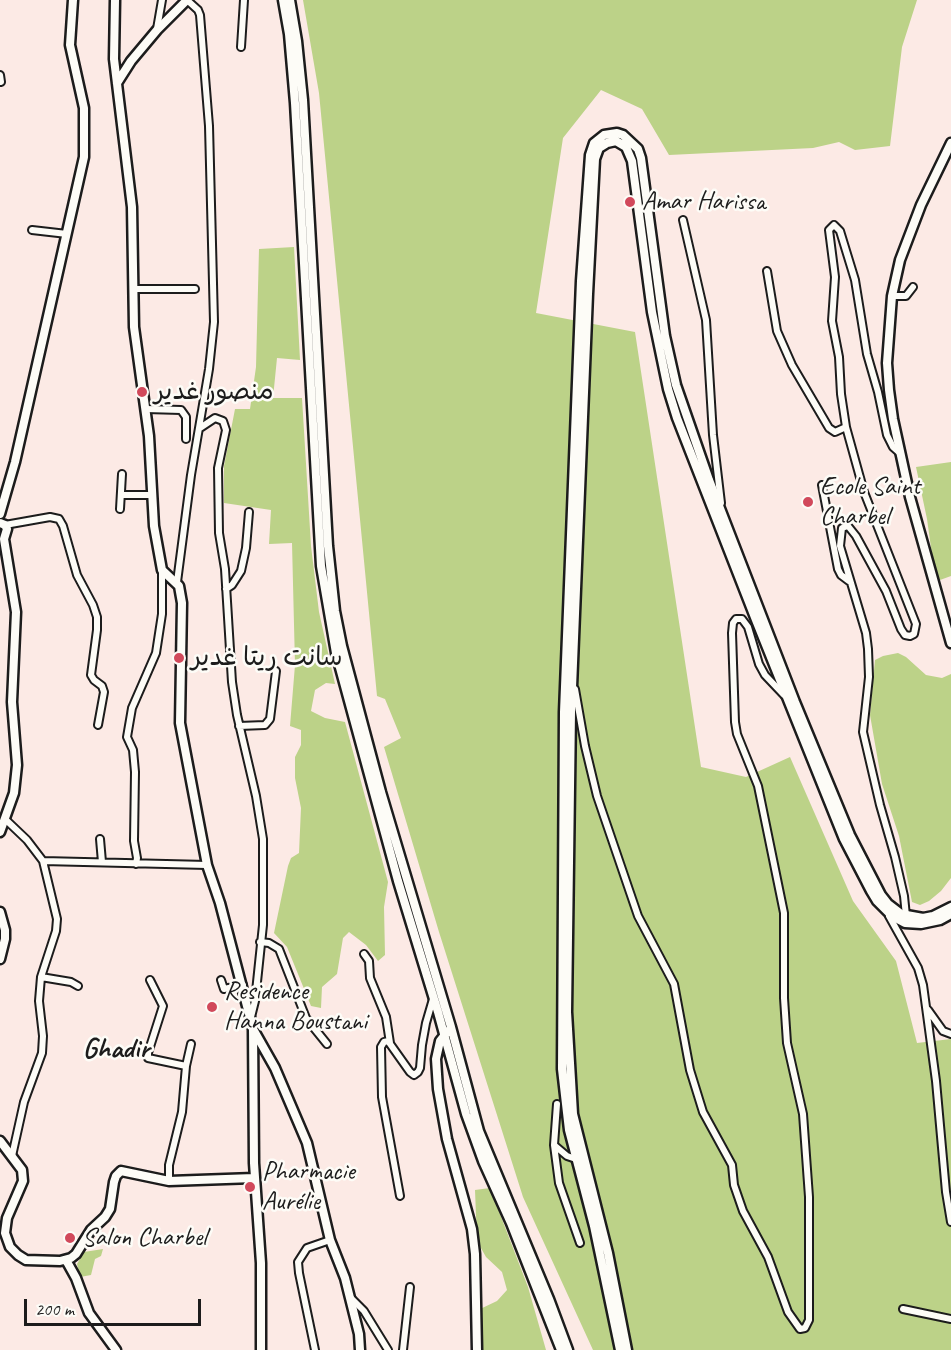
<!DOCTYPE html>
<html>
<head>
<meta charset="utf-8">
<style>
	body { margin:0 }
	#map { position:relative; width:951px; height:1350px; overflow:hidden; background:#fceae5; font-family:Caveat,sans-serif }
	canvas { display:block }
	.scale { position:absolute; left:24px; top:1299px; width:177px; height:27px; box-sizing:border-box; border:3px solid #1c1c1c; border-top:0; padding-left:8px; font-size:18px; line-height:21px; white-space:nowrap; color:#1c1c1c; -webkit-text-stroke:4px #fdfcf7; paint-order:stroke }
</style>
</head>
<body>
<div id="map">
<canvas width="951" height="1350"></canvas>
<div class="scale">200 m</div>
</div>
<script>
const ctx = document.querySelector('canvas').getContext('2d');
ctx.lineJoin = 'round';
function fillPath(path, color) { ctx.fillStyle = color; ctx.fill(path, 'evenodd'); }
const shape = rows => new Path2D(rows.map(r => 'M' + r).join(''));
function trace(path, color, width, dash) { ctx.strokeStyle = color; ctx.lineWidth = width; ctx.lineCap = dash ? 'butt' : 'round'; ctx.setLineDash(dash || []); ctx.stroke(path); }
function drawText(font, color, halo, rows, align = 'center') {
  ctx.font = font + ' Caveat,"Playpen Sans Arabic",sans-serif'; ctx.lineWidth = 5; ctx.setLineDash([]); ctx.textBaseline = 'middle'; ctx.strokeStyle = halo; ctx.fillStyle = color; for (const [text, x, y, turn = 0] of rows) {
    ctx.save(); ctx.translate(x, y); ctx.rotate((+turn || 0) * Math.PI / 180); ctx.textAlign = isNaN(turn) ? turn : align; if (halo) ctx.strokeText(text, 0, 0); ctx.fillText(text, 0, 0); ctx.restore();
  }
}
fillPath(shape([
	[303,0,917,0,902,47,890,146,855,150,839,142,813,148,669,155,642,109,601,90,563,138,536,313,635,332,701,767,746,777,790,757,853,901,896,961,917,1043,951,1039,951,1350,593,1350,523,1197,439,932,384,747,401,738,385,699,377,696,319,93],
	[294,247,300,360,277,358,273,398,302,398,311,546,319,612,335,684,326,683,315,690,311,711,325,718,345,722,388,882,384,907,385,955,378,961,366,945,349,932,343,938,337,974,322,987,321,1008,311,1006,287,947,274,933,288,866,291,858,299,853,301,808,295,778,295,757,301,745,301,730,290,726,295,665,292,543,269,544,271,510,224,503,224,466,235,409,250,409,256,367,259,249],
	[951,462,951,576,940,580,934,569,927,519,916,467],
	[898,653,906,657,926,675,942,678,951,674,951,878,941,891,929,901,920,905,912,902,899,836,882,784,870,715,875,660,883,656],
	[490,1188,528,1287,546,1350,480,1350,478,1310,497,1301,507,1290,502,1272,486,1257,477,1241,475,1190],
	[103,1249,101,1256,95,1259,91,1275,80,1277,77,1264,84,1252]
]), '#bcd288');
const street = shape([
	[157,29,162,0],
	[241,47,244,0],
	[0,75,1,82],
	[683,220,706,320,713,435,721,503],
	[32,230,67,234],
	[767,271,777,331,792,365,829,428,835,432,846,427],
	[133,289,195,289],
	[892,296,906,296,913,287],
	[146,409,181,410,186,417,186,439],
	[200,428,215,418,223,421,226,430,218,468,219,533,225,569,232,682,237,715,256,796,263,839,263,925,255,1001,251,1017],
	[901,454,893,447,887,435,878,392,867,354,855,280,840,231,834,225,829,230,835,277,832,321,839,357,841,394,846,427,864,492,916,624,914,634,910,636,905,635,901,629,886,591,856,536,848,526,842,528,840,546,866,633,868,649,869,677,863,732,880,805,895,857,904,896,906,916],
	[822,485,838,569,841,575,849,581],
	[121,495,152,495],
	[120,509,122,474],
	[5,525,50,517,59,519,63,526,77,575,93,605,97,617,97,630,91,675,94,680,102,686,104,692,98,725],
	[177,582,191,475,209,369,214,322,209,126,200,15,198,10,187,0],
	[226,589,232,585,241,571,246,548,249,512],
	[575,689,585,746,597,796,638,916,674,984,690,1070,703,1112,732,1165,734,1185,743,1211,768,1257,788,1312,800,1329,805,1328,809,1320,809,1197,803,1114,787,1043,784,998,784,913,758,786,737,734,735,722,732,633,733,623,736,619,742,619,748,627,759,664,765,675,784,695],
	[239,726,265,725,270,719,276,671],
	[5,819,27,840,43,861,57,919,56,931,41,977,39,1001,43,1036,42,1053,24,1102,12,1156],
	[100,839,102,862],
	[43,861,207,865],
	[136,864,137,858,134,841,135,772,133,750,127,737,132,708,156,653,162,614,162,570],
	[889,916,918,968,923,985,936,1081,946,1192,951,1222],
	[260,942,269,943,279,949,306,1018,327,1044],
	[364,954,369,961,370,978,386,1017,390,1043],
	[41,977,71,982,78,986],
	[150,980,163,1006,148,1053,148,1058,186,1066],
	[221,980,224,989,243,985],
	[928,1010,943,1031,951,1034],
	[557,1104,554,1145,567,1156,576,1159],
	[554,1145,559,1183,580,1243],
	[169,1181,169,1165,182,1112,186,1066,191,1044],
	[400,1196,382,1097,381,1047,384,1042,388,1041,410,1072,414,1075,418,1072,420,1068,422,1045,426,1023,433,999],
	[351,1298,364,1311,388,1350],
	[903,1309,951,1319],
	[315,1350,299,1273,298,1262,307,1248,330,1240],
	[403,1350,410,1287]
]);
const secondary = shape([
	[115,0,114,59,132,207,134,327,149,436,154,526,162,570,179,586,182,603,180,723,207,865,220,903,253,1029,254,1163,261,1263,261,1350],
	[283,0,289,34,295,103,321,566,336,653,398,881,438,1012,466,1114,483,1161,511,1223,561,1350],
	[290,0,297,41,303,100,328,546,335,611,342,646,381,792,451,1027,479,1131,549,1299,568,1350],
	[117,83,131,61,157,30,187,0],
	[951,143,921,205,900,260,892,296,887,363,889,390,893,419,910,497,951,643],
	[0,514,15,462,84,157,84,108,70,45,73,0],
	[0,523,5,525,7,529,4,539,16,612,12,702,17,765,14,793,0,832],
	[0,912,5,930,5,939,0,959],
	[253,1029,275,1068,307,1143,330,1240,345,1278,359,1334,360,1350],
	[448,1031,440,1041,436,1059,438,1089,447,1139,472,1229,475,1254,477,1350],
	[0,1141,22,1170,23,1181,7,1218,5,1233,10,1247,18,1255,26,1260,60,1261,71,1258,76,1254,91,1230,105,1217,110,1209,114,1182,116,1176,121,1171,169,1181,254,1178],
	[66,1260,76,1278,89,1313,116,1350],
	[620,1350,594,1226,569,1130,562,1069,564,712,581,281,590,155,594,143,604,135,617,133,623,135,638,149,641,158,665,336,676,385,709,480,795,702,850,835,881,895,888,904,901,914,923,918,933,916,951,907],
	[627,1350,608,1253,573,1114,567,1012,571,712,588,294,595,159,599,148,607,143,616,141,626,147,632,161,652,312,668,389,677,418,756,620,844,839,871,891,877,901,892,916,905,923,921,924,940,920,951,914]
]);
trace(street, '#1c1c1c', 10);
trace(secondary, '#1c1c1c', 13);
trace(street, '#fdfcf7', 6);
trace(secondary, '#fdfcf7', 8);
for (const [x, y, r, color] of [
	[630,202,6,"#d1495b"],
	[142,392,6,"#d1495b"],
	[808,502,6,"#d1495b"],
	[179,658,6,"#d1495b"],
	[212,1007,6,"#d1495b"],
	[250,1187,6,"#d1495b"],
	[70,1238,6,"#d1495b"]
]) { const dot = new Path2D(); dot.arc(x, y, r, 0, 2 * Math.PI); ctx.fillStyle = color; ctx.fill(dot); trace(dot, '#fdfcf7', 2); }
drawText('26px', '#1c1c1c', '#fdfcf7', [
	["Amar Harissa",642,202],
	["منصور غدير",154,392],
	["Ecole Saint",820,487],
	["Charbel",820,517],
	["سانت ريتا غدير",191,658],
	["Residence",224,992],
	["Hanna Boustani",224,1022],
	["Pharmacie",262,1172],
	["Aurélie",262,1202],
	["Salon Charbel",82,1238]
], 'left');
drawText('bold 28px', '#1c1c1c', '#fdfcf7', [
	["Ghadir",116,1050]
]);
</script>
</body>
</html>
